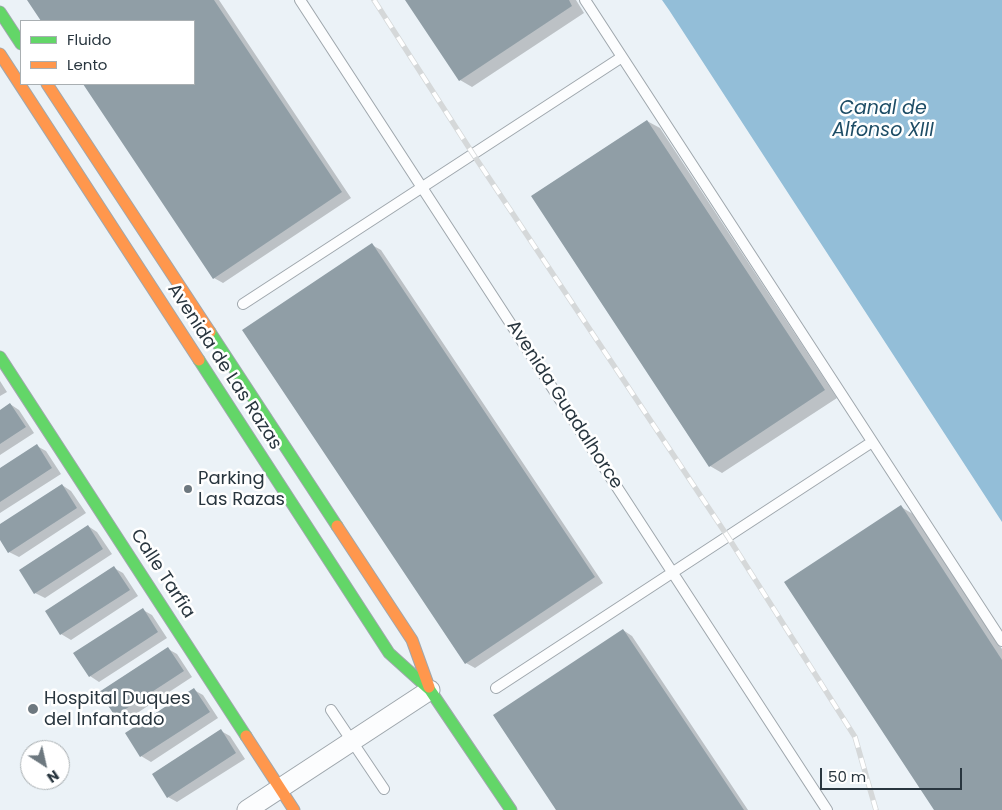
<!DOCTYPE html>
<html>
<head>
<meta charset="utf-8">
<style>
	body { margin:0 }
	#map { position:relative; width:1002px; height:810px; overflow:hidden; background:#ebf2f7; font-family:Poppins,sans-serif }
	canvas { display:block }
	.legend { position:absolute; left:20px; top:20px; width:175px; height:65px; box-sizing:border-box; background:#fff; border:1px solid #a9afb2; margin:0; padding:6px 9px; list-style:none; font-size:15px; color:#29363f }
	.legend li { display:flex; align-items:center; gap:10px; height:25px }
	.legend b { width:25px; border:1px solid #a9afb2 }
	.north { position:absolute; left:20px; top:740px; width:50px; height:50px; box-sizing:border-box; background:#fff; border:1px solid #a9afb2; border-radius:50%; rotate:145deg; font-size:14px; font-weight:700; line-height:20px; text-align:center; color:#29363f }
	.north::after { content:''; display:block; margin:auto; width:18px; height:22px; background:#6d787f; clip-path:polygon(50% 0,100% 100%,50% 72%,0 100%) }
	.scale { position:absolute; left:820px; top:768px; width:142px; height:22px; box-sizing:border-box; border:2px solid #29363f; border-top:0; padding-left:6px; font-size:15px; line-height:18px; white-space:nowrap; color:#29363f; -webkit-text-stroke:4px #fff; paint-order:stroke }
</style>
</head>
<body>
<div id="map">
<canvas width="1002" height="810"></canvas>
<ul class="legend">
<li><b style="height:6px;background:#63d668"></b>Fluido</li>
<li><b style="height:6px;background:#ff974d"></b>Lento</li>
</ul>
<div class="north">N</div>
<div class="scale">50 m</div>
</div>
<script>
const ctx = document.querySelector('canvas').getContext('2d');
ctx.lineJoin = 'round';
function fillPath(path, color) { ctx.fillStyle = color; ctx.fill(path, 'evenodd'); }
const shape = rows => new Path2D(rows.map(r => 'M' + r).join(''));
function trace(path, color, width, dash) { ctx.strokeStyle = color; ctx.lineWidth = width; ctx.lineCap = dash ? 'butt' : 'round'; ctx.setLineDash(dash || []); ctx.stroke(path); }
function drawText(font, color, halo, rows, align = 'center') {
  ctx.font = font + ' Poppins,sans-serif'; ctx.lineWidth = 5; ctx.setLineDash([]); ctx.textBaseline = 'middle'; ctx.strokeStyle = halo; ctx.fillStyle = color; for (const [text, x, y, turn = 0] of rows) {
    ctx.save(); ctx.translate(x, y); ctx.rotate((+turn || 0) * Math.PI / 180); ctx.textAlign = isNaN(turn) ? turn : align; if (halo) ctx.strokeText(text, 0, 0); ctx.fillText(text, 0, 0); ctx.restore();
  }
}
fillPath(shape([
	[662,0,1002,0,1002,522,669,10]
]), '#93bed8');
fillPath(shape([
	[29,0,219,0,351,198,223,283,214,278,84,84,194,84,194,21,43,21],
	[407,0,576,0,584,13,472,87,460,80],
	[647,121,660,128,837,398,722,473,710,466],
	[372,245,381,250,603,583,475,668,466,663],
	[0,381,7,392,0,396],
	[10,404,19,410,34,433,0,455,0,411],
	[37,446,46,451,61,474,0,513,0,469],
	[62,485,71,491,86,513,19,557,9,552,0,537,0,525],
	[901,507,913,514,1002,649,1002,810,935,810],
	[88,526,97,532,112,554,45,598,35,593],
	[114,568,123,573,138,596,71,640,61,634,47,611],
	[143,610,152,615,167,638,99,682,90,676],
	[623,630,632,636,748,810,558,810],
	[168,649,177,654,192,677,125,721,115,715],
	[194,690,203,695,218,718,151,762,141,756,126,734],
	[221,731,230,736,245,759,177,802,168,797]
]), '#0003');
fillPath(shape([
	[27,0,214,0,342,192,213,279,83,84,194,84,194,21,41,21],
	[405,0,569,0,572,6,459,81],
	[647,120,825,390,709,467,531,196],
	[372,243,595,577,465,664,242,330],
	[10,403,26,427,0,444,0,410],
	[37,444,52,468,0,502,0,468],
	[62,484,77,508,8,553,0,540,0,524],
	[901,505,1002,660,1002,810,934,810,784,582],
	[88,525,103,549,34,594,19,570],
	[114,566,130,590,60,635,45,611],
	[143,608,158,632,89,677,73,653],
	[623,629,686,723,744,810,556,810,493,715],
	[168,647,184,671,115,716,99,692],
	[194,688,210,712,140,757,125,733],
	[221,729,236,753,167,798,152,774]
]), '#909ea6');
const lane = shape([
	[300,0,827,810],
	[585,0,1002,641],
	[243,304,622,57],
	[496,688,872,442],
	[331,710,384,789]
]);
const street = shape([
	[247,810,430,690]
]);
const fast = shape([
	[0,12,21,44],
	[210,332,337,526],
	[0,357,246,736],
	[199,360,389,653,430,690,511,810]
]);
const slow = shape([
	[0,54,199,360],
	[47,84,210,332],
	[337,526,412,640,429,687],
	[246,736,294,810]
]);
trace(lane, '#9fa7ad', 12);
trace(street, '#9fa7ad', 21);
trace(fast, '#9fa7ad', 13);
trace(slow, '#9fa7ad', 13);
trace(lane, '#fcfdfe', 10);
trace(street, '#fcfdfe', 19);
trace(fast, '#63d668', 11);
trace(slow, '#ff974d', 11);
const rail = shape([
	[374,0,473,154,728,537,855,737,876,810]
]);
trace(rail, '#d5d8d9', 5.5);
trace(rail, '#fff', 4, [11]);
for (const [x, y, r, color] of [
	[188,489,5,"#6d787f"],
	[33,709,6,"#6d787f"]
]) { const dot = new Path2D(); dot.arc(x, y, r, 0, 2 * Math.PI); ctx.fillStyle = color; ctx.fill(dot); trace(dot, '#fff', 2); }
drawText('18px', '#29363f', '#fff', [
	["Avenida de Las Razas",224,367,57],
	["Avenida Guadalhorce",564,405,57],
	["Calle Tarfia",162,574,57]
]);
drawText('18px', '#29363f', '#fff', [
	["Parking",198,479],
	["Las Razas",198,500],
	["Hospital Duques",44,699],
	["del Infantado",44,720]
], 'left');
drawText('italic 19px', '#1e4d66', '#fff', [
	["Canal de",883,109],
	["Alfonso XIII",883,131]
]);
</script>
</body>
</html>
